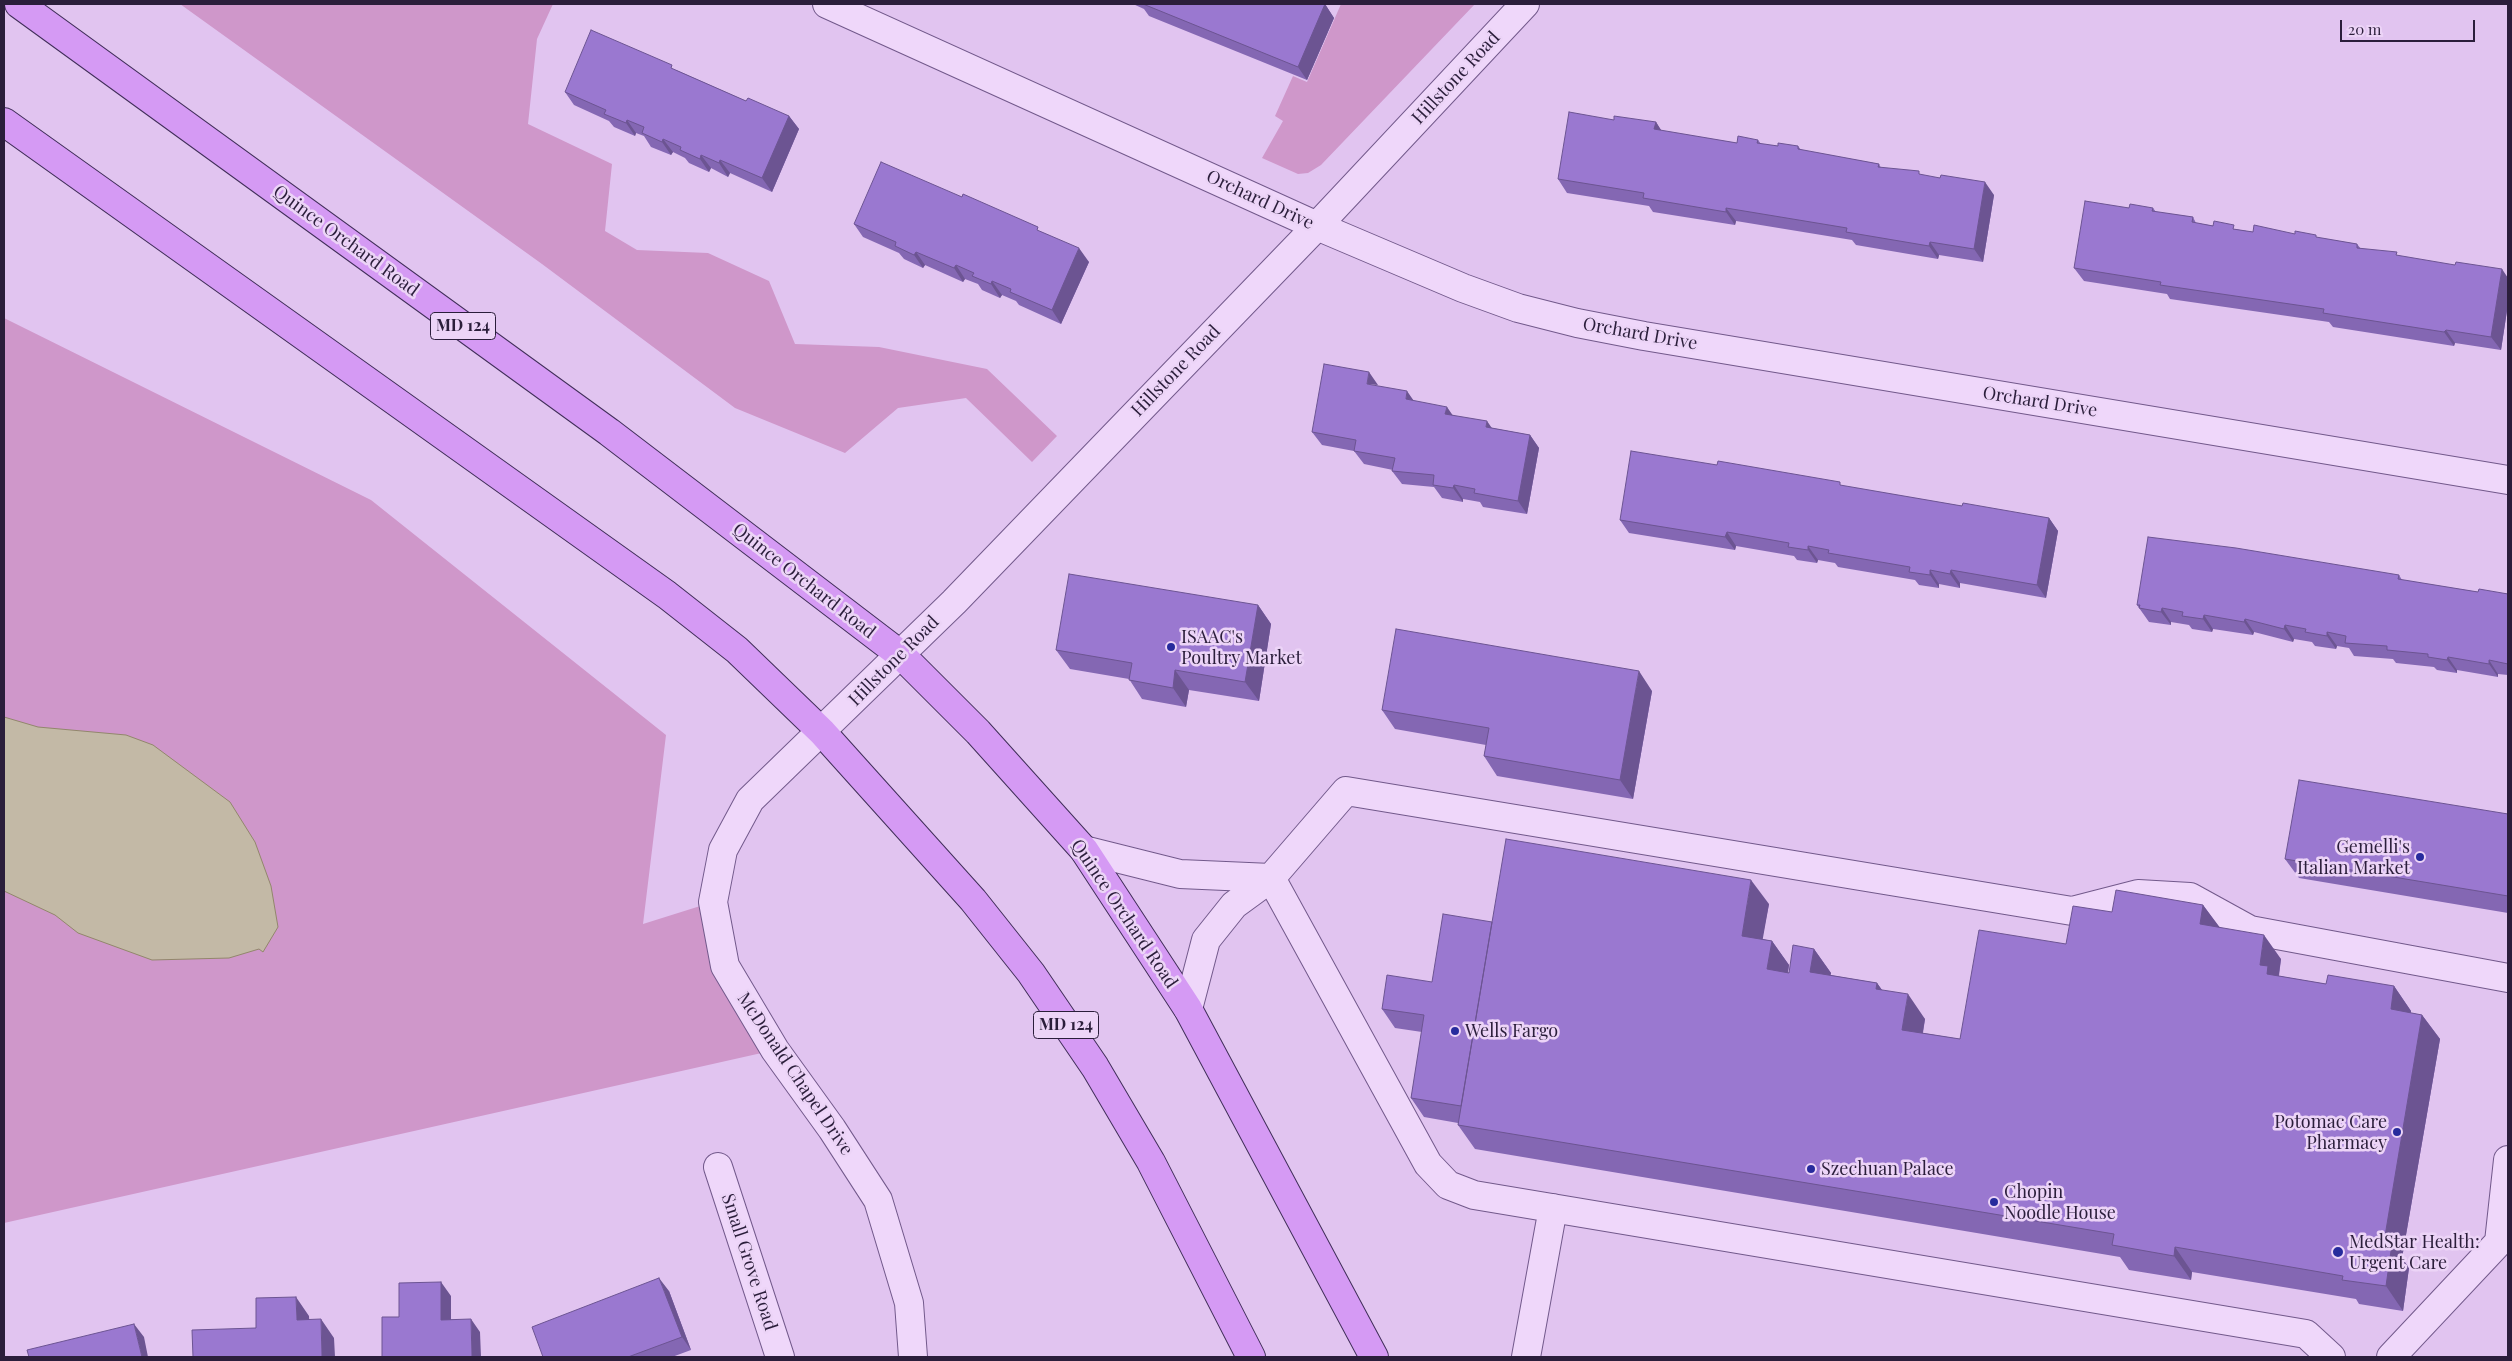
<!DOCTYPE html>
<html>
<head>
<meta charset="utf-8">
<style>
	body { margin:0 }
	#map { position:relative; width:2512px; height:1361px; overflow:hidden; background:#e1c4f0; font-family:"Playfair Display",serif }
	canvas { display:block }
	.frame { position:absolute; inset:0; border:5px solid #2b1e3b; pointer-events:none }
	.scale { position:absolute; left:2340px; top:20px; width:135px; height:22px; box-sizing:border-box; border:2px solid #2b1e3b; border-top:0; padding-left:6px; font-size:15px; line-height:18px; white-space:nowrap; color:#2b1e3b; -webkit-text-stroke:4px #ecd4f7; paint-order:stroke }
</style>
</head>
<body>
<div id="map">
<canvas width="2512" height="1361"></canvas>
<div class="frame"></div>
<div class="scale">20 m</div>
</div>
<script>
const ctx = document.querySelector('canvas').getContext('2d');
ctx.lineJoin = 'round';
function fillPath(path, color) { ctx.fillStyle = color; ctx.fill(path, 'evenodd'); }
const shape = rows => new Path2D(rows.map(r => 'M' + r).join(''));
function trace(path, color, width, dash) { ctx.strokeStyle = color; ctx.lineWidth = width; ctx.lineCap = dash ? 'butt' : 'round'; ctx.setLineDash(dash || []); ctx.stroke(path); }
function drawText(font, color, halo, rows, align = 'center') {
  ctx.font = font + ' "Playfair Display",serif'; ctx.lineWidth = 5; ctx.setLineDash([]); ctx.textBaseline = 'middle'; ctx.strokeStyle = halo; ctx.fillStyle = color; for (const [text, x, y, turn = 0] of rows) {
    ctx.save(); ctx.translate(x, y); ctx.rotate((+turn || 0) * Math.PI / 180); ctx.textAlign = isNaN(turn) ? turn : align; if (halo) ctx.strokeText(text, 0, 0); ctx.fillText(text, 0, 0); ctx.restore();
  }
}
fillPath(shape([
	[180,4,553,4,537,39,528,124,612,164,605,231,637,250,708,253,769,281,795,344,879,347,987,369,1057,436,1032,462,966,398,898,408,845,453,735,408,542,264],
	[1341,4,1475,4,1321,165,1308,173,1298,174,1262,158,1283,121,1275,116,1293,76,1307,82],
	[4,318,371,500,666,735,643,924,713,902,775,1050,4,1223]
]), '#cf97ca');
const water = shape([
	[4,717,38,727,126,735,153,745,230,802,255,842,271,886,278,927,263,952,259,949,229,958,152,960,78,933,55,915,4,891,4,717]
]);
fillPath(water, '#c3b9a6');
trace(water, '#92876c', 1);
const minor = shape([
	[827,4,1317,226,1463,288,1518,308,1577,323,1644,336,2508,480],
	[1084,850,1180,874,1271,878],
	[1271,878,1428,1164,1448,1185,1474,1195,2306,1334,2331,1357],
	[1188,1009,1206,940,1234,905,1271,878,1346,791,2072,911,2138,894,2190,897,2250,930,2508,978],
	[718,1167,780,1357],
	[913,1357,909,1303,878,1200,832,1129,775,1050,725,966,713,902,723,850,750,800,954,602,1317,226,1525,4],
	[1526,1357,1553,1208],
	[2391,1357,2499,1242,2508,1160]
]);
const major = shape([
	[19,4,609,432,901,655,978,732,1084,850,1188,1009,1374,1357],
	[4,122,667,595,737,650,822,732,973,900,1031,973,1095,1067,1151,1162,1251,1357]
]);
trace(minor, '#72598b', 30);
trace(major, '#402e59', 30);
trace(minor, '#efd7fa', 28);
trace(major, '#d59af4', 28);
fillPath(shape([
	[1133,4,1325,4,1334,18,1307,80,1149,16,1144,9],
	[676,70,746,101,789,116,799,129,772,192,730,173,728,177,711,168,709,172,689,163,685,158,673,152,671,155,651,147,644,136,636,133,635,136,614,127,609,121,574,105,565,92],
	[1614,120,1656,122,1661,131,1737,143,1758,140,1761,144,1778,146,1798,146,1801,150,1879,164,1881,168,1922,175,1994,195,1983,262,1939,255,1938,259,1856,245,1852,240,1736,221,1735,225,1653,212,1649,206,1567,193,1558,179],
	[2153,208,2156,212,2193,217,2196,223,2253,232,2295,234,2357,244,2361,249,2508,278,2508,304,2501,350,2455,343,2454,346,2333,327,2329,322,2170,299,2167,294,2084,281,2074,268],
	[854,224,1042,232,1089,262,1061,324,1019,305,1016,301,1002,295,1000,298,982,290,978,284,965,279,963,282,925,265,923,268,904,259,899,253,863,237],
	[1378,386,1414,401,1452,415,1492,428,1530,435,1539,448,1527,514,1483,507,1480,502,1463,499,1463,502,1442,498,1434,487,1402,484,1392,471,1393,470,1364,464,1354,451,1322,445,1312,432],
	[1717,465,1842,486,1962,506,2049,518,2058,531,2046,598,1960,583,1960,588,1939,584,1939,588,1919,585,1915,580,1838,567,1835,563,1818,560,1817,563,1797,560,1794,556,1736,546,1735,550,1629,533,1620,520],
	[2399,575,2402,580,2478,592,2508,594,2508,675,2498,674,2498,677,2457,670,2457,673,2437,670,2434,667,2396,663,2393,659,2354,656,2349,648,2337,646,2336,649,2315,646,2312,642,2294,639,2293,642,2254,632,2253,635,2213,629,2212,632,2192,629,2189,625,2171,622,2171,625,2149,622,2137,605],
	[1258,605,1271,624,1259,701,1189,690,1186,707,1142,699,1129,679,1070,669,1056,650],
	[1652,691,1633,799,1497,776,1484,756,1486,745,1395,729,1382,710],
	[2508,814,2508,913,2299,878,2285,859],
	[1769,904,1762,939,1772,941,1789,965,1788,973,1814,949,1831,973,1830,975,1877,983,1882,990,1925,1019,1923,1033,1960,1039,2066,944,2112,912,2203,905,2219,927,2281,959,2279,976,2326,984,2394,986,2411,1011,2411,1013,2422,1015,2440,1039,2402,1258,2409,1268,2403,1311,2359,1304,2356,1299,2192,1272,2191,1280,2129,1270,2120,1257,1475,1149,1458,1125,1458,1123,1424,1117,1411,1098,1422,1032,1395,1028,1382,1009,1432,982,1492,922],
	[669,1291,691,1350,672,1357,543,1357]
]), '#8467b3');
fillPath(shape([
	[1325,4,1334,18,1307,80,1298,67],
	[789,116,799,129,772,192,762,178],
	[627,120,636,133,635,136,626,123],
	[1656,122,1665,136,1654,129],
	[663,139,673,152,671,155,662,142],
	[701,155,711,168,709,172,700,159],
	[720,160,730,173,728,177,719,163],
	[1985,182,1994,195,1983,262,1974,249],
	[1726,208,1736,221,1735,225,1726,212],
	[1930,242,1939,255,1938,259,1929,246],
	[1079,248,1089,262,1061,324,1052,310],
	[916,252,925,265,923,268,914,255],
	[956,265,965,279,963,282,954,268],
	[2502,269,2508,278,2508,304,2501,350,2491,337],
	[992,281,1002,295,1000,298,991,284],
	[2446,330,2455,343,2454,346,2444,332],
	[1369,372,1378,385,1367,384],
	[1407,391,1416,404,1406,399],
	[1447,407,1456,420,1445,414],
	[1487,421,1496,434,1486,427],
	[1530,435,1539,448,1527,514,1518,501],
	[1454,485,1463,499,1463,502,1453,488],
	[2049,518,2058,531,2046,598,2037,585],
	[1727,532,1736,546,1735,550,1725,537],
	[1808,546,1818,560,1817,563,1808,550],
	[1930,570,1939,584,1939,588,1930,575],
	[1951,570,1960,583,1960,588,1950,574],
	[1258,605,1271,624,1259,701,1245,682],
	[2162,608,2171,622,2171,625,2161,612],
	[2204,615,2213,629,2212,632,2203,619],
	[2245,619,2254,632,2253,635,2244,622],
	[2285,625,2294,639,2293,642,2284,629],
	[2327,632,2337,646,2336,649,2327,636],
	[2448,657,2457,670,2457,673,2447,660],
	[2489,660,2498,674,2498,677,2489,664],
	[1175,670,1189,690,1186,707,1173,688],
	[1639,671,1652,691,1633,799,1620,780],
	[1751,880,1769,904,1759,960,1742,936],
	[2203,905,2221,929,2200,924],
	[2264,935,2281,959,2278,980,2284,998,2260,965],
	[1772,941,1789,965,1784,993,1767,969],
	[1814,949,1831,973,1827,996,1810,972],
	[1877,983,1894,1007,1876,989],
	[2394,986,2411,1011,2408,1034,2391,1009],
	[1908,994,1925,1019,1919,1054,1902,1030],
	[2422,1015,2440,1039,2402,1258,2409,1268,2403,1311,2386,1286,2384,1242],
	[2175,1247,2192,1272,2191,1280,2174,1256],
	[659,1278,669,1291,691,1350,682,1337],
	[441,1282,451,1296,451,1333,441,1320],
	[296,1297,309,1316,310,1339,297,1320],
	[321,1319,334,1338,335,1357,322,1357],
	[471,1319,480,1332,481,1357,472,1357],
	[134,1324,144,1337,148,1357,142,1357]
]), '#6c5492');
const building = shape([
	[1143,4,1325,4,1298,67,1143,4],
	[591,30,672,65,671,68,746,101,748,98,789,116,762,178,720,160,719,163,701,155,700,159,680,150,681,147,663,139,662,142,642,133,644,127,627,120,626,123,604,114,606,110,565,92,591,30],
	[1569,112,1614,120,1614,116,1656,122,1654,129,1737,143,1738,136,1758,140,1757,143,1778,146,1778,143,1798,146,1798,149,1879,164,1878,167,1919,171,1919,174,1940,178,1941,175,1985,182,1974,249,1930,242,1929,246,1846,232,1847,228,1726,208,1726,212,1643,198,1644,193,1558,179,1569,112],
	[881,162,962,197,963,194,1038,227,1037,230,1079,248,1052,310,1010,292,1011,289,992,281,991,284,972,276,974,273,956,265,954,268,916,252,914,255,895,246,896,242,854,224,881,162],
	[2085,201,2129,208,2130,204,2153,208,2152,211,2193,217,2192,222,2213,226,2214,221,2234,225,2233,229,2253,232,2254,225,2295,234,2295,231,2316,235,2316,237,2357,244,2357,248,2397,252,2396,255,2455,265,2456,262,2502,269,2491,337,2446,330,2444,332,2323,313,2324,309,2160,285,2161,282,2074,268,2085,201],
	[1324,364,1369,372,1367,384,1407,391,1406,399,1447,407,1445,414,1487,421,1486,427,1530,435,1518,501,1474,493,1475,489,1454,485,1453,488,1433,485,1434,475,1392,471,1395,458,1354,451,1356,440,1312,432,1324,364],
	[1631,451,1717,465,1718,461,1840,482,1840,485,1962,506,1963,503,2049,518,2037,585,1951,570,1950,574,1930,570,1930,575,1909,572,1910,567,1828,553,1829,550,1808,546,1808,550,1788,547,1789,543,1727,532,1725,537,1620,520,1631,451],
	[2148,537,2236,548,2399,575,2398,579,2478,592,2479,589,2508,594,2508,664,2489,660,2489,664,2448,657,2447,660,2428,657,2428,654,2387,650,2387,646,2345,643,2346,636,2327,632,2327,636,2305,632,2306,629,2285,625,2284,629,2245,619,2244,622,2204,615,2203,619,2182,616,2183,612,2162,608,2161,612,2139,608,2140,605,2137,605,2148,537],
	[1069,574,1258,605,1245,682,1175,670,1173,688,1129,680,1132,663,1056,650,1069,574],
	[1396,629,1639,671,1620,780,1484,756,1489,728,1382,710,1396,629],
	[2299,780,2508,814,2508,896,2285,859,2299,780],
	[1506,839,1751,880,1742,936,1772,941,1767,969,1789,973,1793,945,1814,949,1810,972,1877,983,1876,989,1908,994,1902,1030,1960,1039,1979,930,2066,944,2073,906,2112,912,2116,890,2203,905,2200,924,2264,935,2260,965,2268,966,2267,974,2326,984,2328,975,2394,986,2391,1009,2422,1015,2384,1242,2392,1244,2386,1286,2342,1280,2343,1276,2175,1247,2174,1256,2112,1245,2114,1234,1458,1125,1506,839],
	[1443,914,1492,922,1461,1106,1411,1098,1424,1015,1382,1009,1387,975,1432,982,1443,914],
	[659,1278,682,1337,628,1357,543,1357,532,1327,659,1278],
	[441,1282,441,1320,471,1319,472,1357,382,1357,382,1317,399,1317,399,1283,441,1282],
	[296,1297,297,1320,321,1319,322,1357,193,1357,192,1330,256,1328,256,1298,296,1297],
	[134,1324,142,1357,29,1357,27,1350,134,1324]
]);
fillPath(building, '#9a78d0');
trace(building, '#6c5492', 1);
for (const [x, y, r, color] of [
	[1171,647,5,"#272b9d"],
	[2420,857,5,"#272b9d"],
	[1455,1031,5,"#272b9d"],
	[2397,1132,5,"#272b9d"],
	[1811,1169,5,"#272b9d"],
	[1994,1202,5,"#272b9d"],
	[2338,1252,6,"#272b9d"]
]) { const dot = new Path2D(); dot.arc(x, y, r, 0, 2 * Math.PI); ctx.fillStyle = color; ctx.fill(dot); trace(dot, '#ecd4f7', 2); }
for (const [x, y, w] of [
	[463,326,65],
	[1066,1025,65]
]) { const box = new Path2D(); box.roundRect(x - w / 2, y - 13.5, w, 27, 4); ctx.fillStyle = '#ecd4f7'; ctx.fill(box); trace(box, '#2b1e3b', 1); }
drawText('bold 16px', '#2b1e3b', null, [
	["MD 124",463,326],
	["MD 124",1066,1025]
]);
drawText('18px', '#2b1e3b', '#ecd4f7', [
	["Hillstone Road",1456,78,-47],
	["Orchard Drive",1260,200,25],
	["Quince Orchard Road",346,241,36],
	["Orchard Drive",1640,334,10],
	["Hillstone Road",1176,371,-46],
	["Orchard Drive",2040,402,9],
	["Quince Orchard Road",804,581,38],
	["Hillstone Road",894,661,-45],
	["Quince Orchard Road",1124,914,56],
	["McDonald Chapel Drive",795,1074,56],
	["Small Grove Road",749,1262,72]
]);
drawText('18px', '#2b1e3b', '#ecd4f7', [
	["ISAAC's",1181,637],
	["Poultry Market",1181,658],
	["Gemelli's",2410,847,"right"],
	["Italian Market",2410,868,"right"],
	["Wells Fargo",1465,1031],
	["Potomac Care",2387,1122,"right"],
	["Pharmacy",2387,1143,"right"],
	["Szechuan Palace",1821,1169],
	["Chopin",2004,1192],
	["Noodle House",2004,1213],
	["MedStar Health:",2349,1242],
	["Urgent Care",2349,1263]
], 'left');
</script>
</body>
</html>
